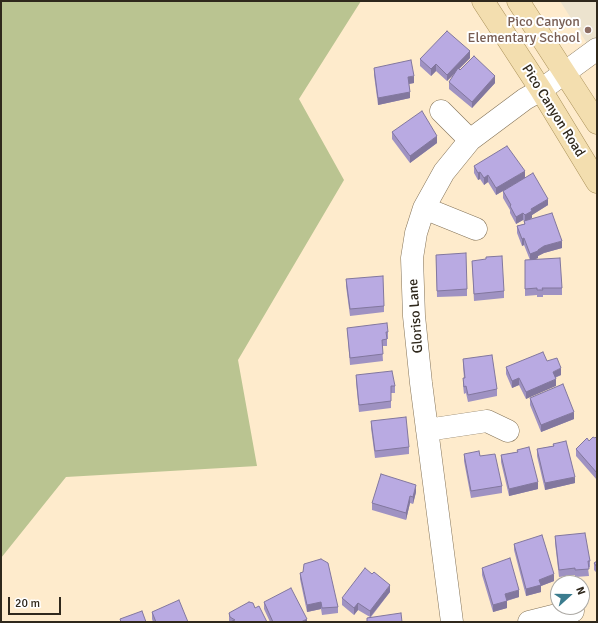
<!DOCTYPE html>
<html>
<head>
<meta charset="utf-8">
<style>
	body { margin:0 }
	#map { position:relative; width:598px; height:623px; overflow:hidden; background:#feebcc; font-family:Signika,sans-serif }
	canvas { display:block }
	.frame { position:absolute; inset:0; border:2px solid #2f281c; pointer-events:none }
	.north { position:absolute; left:550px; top:575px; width:40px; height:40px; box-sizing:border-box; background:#fff; border:1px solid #aca9a4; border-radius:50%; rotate:69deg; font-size:11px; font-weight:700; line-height:16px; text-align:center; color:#2f281c }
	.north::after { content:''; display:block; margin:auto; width:14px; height:18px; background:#3b7c8e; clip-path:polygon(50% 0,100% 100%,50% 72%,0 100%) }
	.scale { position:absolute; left:8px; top:597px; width:53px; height:18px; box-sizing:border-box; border:2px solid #2f281c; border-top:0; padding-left:5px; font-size:12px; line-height:14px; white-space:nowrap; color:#2f281c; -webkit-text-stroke:3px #fff; paint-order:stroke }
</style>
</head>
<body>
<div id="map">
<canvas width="598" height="623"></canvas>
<div class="frame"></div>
<div class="north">N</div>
<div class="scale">20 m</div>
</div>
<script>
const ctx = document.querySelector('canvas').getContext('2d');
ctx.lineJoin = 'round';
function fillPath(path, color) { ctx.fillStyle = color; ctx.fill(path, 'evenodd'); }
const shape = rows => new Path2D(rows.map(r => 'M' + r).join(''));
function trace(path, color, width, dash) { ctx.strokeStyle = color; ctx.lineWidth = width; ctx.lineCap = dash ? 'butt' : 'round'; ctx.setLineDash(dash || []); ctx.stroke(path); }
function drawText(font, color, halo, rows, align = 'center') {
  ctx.font = font + ' Signika,sans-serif'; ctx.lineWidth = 4; ctx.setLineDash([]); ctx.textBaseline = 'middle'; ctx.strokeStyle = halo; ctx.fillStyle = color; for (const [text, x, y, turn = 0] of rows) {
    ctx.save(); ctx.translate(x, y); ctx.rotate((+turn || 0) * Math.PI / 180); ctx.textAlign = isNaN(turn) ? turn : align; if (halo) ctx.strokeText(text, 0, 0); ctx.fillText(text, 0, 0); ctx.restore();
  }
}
fillPath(shape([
	[560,1,597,1,597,59]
]), '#ece3ce');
fillPath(shape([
	[1,1,361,1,299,99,344,180,238,360,257,466,66,477,1,558]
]), '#bac491');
const minor = shape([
	[441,111,470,140],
	[424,208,476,229],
	[427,430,487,421,508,431],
	[452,622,421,383,414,316,412,258,416,233,424,208,444,172,470,140,525,99,541,90,597,49],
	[529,622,573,611]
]);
const major = shape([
	[483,1,541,90,597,182],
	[518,1,597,123]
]);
trace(minor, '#837257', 23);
trace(major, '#a99058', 23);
trace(minor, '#fff', 22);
trace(major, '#f3deaf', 22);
fillPath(shape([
	[470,58,459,69,460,70,495,83,472,108,449,89,449,82,455,73,447,81,436,71,431,76,420,66,420,59],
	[374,68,414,83,409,84,410,98,378,105,374,75],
	[392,132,437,143,410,163,392,139],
	[474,166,525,178,496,195,488,182,484,185,480,179,478,180,474,173],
	[503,191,548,205,532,215,532,218,528,220,562,248,544,253,538,256,538,258,534,260,562,288,562,295,543,295,543,297,537,297,537,295,525,296,525,260,530,260,524,245,522,246,517,233,517,226,524,224,524,221,523,220,516,224,510,213,510,210,503,198],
	[436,255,467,289,467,296,437,297],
	[472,261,504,291,504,298,474,301],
	[346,279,384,306,384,312,350,316,346,286],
	[347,328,388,332,388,339,387,339,387,346,382,346,383,361,350,365],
	[463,359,497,389,497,396,468,402,466,393,464,394,463,385,463,378,464,378,463,366],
	[506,367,561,375,555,378,526,399,519,385,512,388,506,374],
	[356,375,395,386,395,393,391,393,391,408,359,412,356,382],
	[530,398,574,419,541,432,530,405],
	[371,421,409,447,409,454,375,458,371,428],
	[597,436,597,480,576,456,576,449,589,441,595,438],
	[553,444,575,483,545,490,537,456,537,449,553,446],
	[517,450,538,489,509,496,501,462,501,455,517,452],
	[464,454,502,486,502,493,471,498,464,461],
	[416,492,413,504,410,503,406,520,372,510,372,503],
	[555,536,590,561,590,567,588,568,589,576,575,577,575,575,559,577,555,543],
	[514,544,554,581,541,586,541,592,526,596,514,550],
	[597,561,597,573,594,570,594,563],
	[482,568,519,597,507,601,507,608,493,612,482,575],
	[300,573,338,607,338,613,322,615,321,609,307,612,300,579],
	[390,592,371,617,402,622,367,622,367,618,370,617,358,610,354,615,342,605,342,598],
	[264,602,307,622,270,622,264,609],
	[255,608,267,622,229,622,229,613],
	[152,612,188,622,153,622,152,619]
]), '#9f92c2');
fillPath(shape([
	[470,51,470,58,447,81,447,75],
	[436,64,436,71,431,76,431,69],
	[414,76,414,83,408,84,408,77],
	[495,76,495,83,472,108,472,102],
	[410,92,410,98,378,105,378,98],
	[437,136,437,143,410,163,410,156],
	[525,171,525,178,496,195,496,188],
	[480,172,480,179,478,180,478,173],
	[488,175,488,182,484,185,484,178],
	[548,199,548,205,532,215,532,218,525,222,525,215,531,209],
	[523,213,523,220,516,224,516,217],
	[524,238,524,245,522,246,522,239],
	[562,241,562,248,544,253,538,256,538,258,530,261,530,254,544,246],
	[561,368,561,375,553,378,553,372],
	[519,378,519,385,512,388,512,381],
	[556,379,556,386,526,399,526,392],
	[574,412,574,419,541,432,541,425],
	[575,477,575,483,545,490,545,483],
	[538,482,538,489,509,496,509,489],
	[416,485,416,492,413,504,413,497],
	[410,496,410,503,406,520,406,513],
	[554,574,554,581,541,586,541,592,526,596,526,589,539,580],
	[390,585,390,592,370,617,370,611],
	[519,590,519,597,505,601,505,594],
	[507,601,507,608,493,612,493,605],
	[321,602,321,609,307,612,307,605],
	[358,603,358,610,354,615,354,608],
	[307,619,307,622,301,622]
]), '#82779e');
const building = shape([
	[447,31,470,51,447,75,436,64,431,69,420,59,447,31],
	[474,56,495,76,472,102,449,82,458,68,460,70,474,56],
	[411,60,414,76,408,77,410,92,378,98,374,68,411,60],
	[422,111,437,136,410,156,392,132,422,111],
	[507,146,525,171,496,188,488,175,484,178,480,172,478,173,474,166,507,146],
	[533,173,548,199,531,209,532,211,525,215,523,213,516,217,510,206,511,205,503,191,533,173],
	[552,213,562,241,544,246,538,250,538,251,530,254,524,238,522,239,517,226,525,224,524,221,552,213],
	[466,253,467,289,437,291,436,255,466,253],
	[502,256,504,291,474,294,472,261,486,259,486,257,502,256],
	[560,258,562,288,542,288,543,290,537,290,537,288,525,289,525,260,560,258],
	[383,276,384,306,350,309,346,279,383,276],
	[387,323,388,332,386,332,387,339,382,340,383,354,350,358,347,328,387,323],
	[543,352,547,361,557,358,561,368,553,372,556,379,526,392,519,378,512,381,506,367,543,352],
	[492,355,497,389,468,395,466,386,464,387,463,378,465,378,463,359,492,355],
	[392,371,395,386,391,386,391,401,359,405,356,375,392,371],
	[563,384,574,412,541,425,530,398,563,384],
	[406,417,409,447,375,451,371,421,406,417],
	[597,436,597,473,576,449,587,438,589,441,593,437,595,438,597,436],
	[566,441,575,477,545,483,537,449,554,446,553,444,566,441],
	[529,447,538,482,509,489,501,455,518,452,517,450,529,447],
	[479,451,480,456,495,454,502,486,471,491,464,454,479,451],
	[381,474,416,485,413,497,410,496,406,513,372,503,381,474],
	[585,533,590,561,588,561,589,569,575,570,575,568,559,570,555,536,585,533],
	[542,535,554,574,539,580,541,585,526,589,514,544,542,535],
	[510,558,519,590,505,594,507,601,493,605,482,568,510,558],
	[321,559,328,563,338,607,322,608,321,602,307,605,300,573,303,572,304,564,321,559],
	[597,561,597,567,594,563,597,561],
	[365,568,372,574,374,572,390,585,370,611,358,603,354,608,342,598,365,568],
	[291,588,307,619,301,622,273,622,264,602,291,588],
	[179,600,188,622,156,622,152,612,179,600],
	[249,602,253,603,255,608,259,606,267,622,233,622,232,621,235,620,230,617,229,613,249,602],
	[142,611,146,622,121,622,120,619,142,611],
	[401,613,402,622,367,622,367,618,401,613]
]);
fillPath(building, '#b9aae2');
trace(building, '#82779e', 1);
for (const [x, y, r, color] of [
	[588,30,4,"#8d6e63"]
]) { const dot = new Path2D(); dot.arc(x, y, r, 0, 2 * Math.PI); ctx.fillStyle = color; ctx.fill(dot); trace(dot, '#fff', 1.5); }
drawText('14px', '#785e54', '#fff', [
	["Pico Canyon",580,22],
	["Elementary School",580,38]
], 'right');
drawText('14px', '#2f281c', '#fff', [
	["Pico Canyon Road",553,111,58],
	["Gloriso Lane",416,316,-94]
]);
</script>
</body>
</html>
